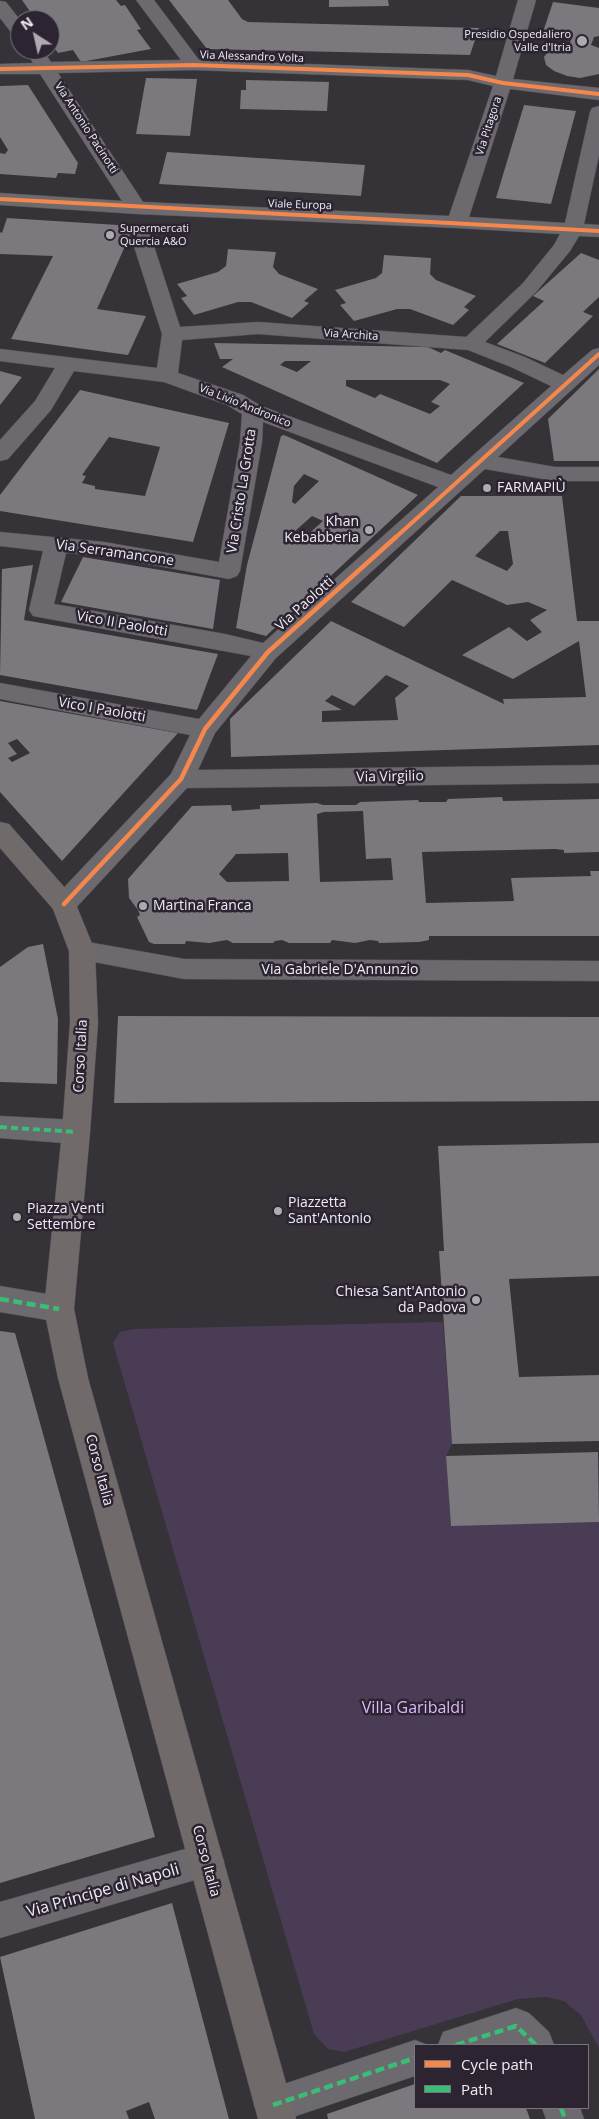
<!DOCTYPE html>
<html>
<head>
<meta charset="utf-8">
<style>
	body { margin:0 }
	#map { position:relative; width:599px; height:2119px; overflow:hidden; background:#353238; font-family:"Open Sans",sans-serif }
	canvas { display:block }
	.legend { position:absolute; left:414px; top:2044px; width:175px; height:65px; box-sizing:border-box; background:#2c2531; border:1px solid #7a747f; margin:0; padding:6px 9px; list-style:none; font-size:15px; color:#f0ebf4 }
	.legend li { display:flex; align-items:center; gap:10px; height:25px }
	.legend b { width:25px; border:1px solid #7a747f }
	.north { position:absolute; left:10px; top:10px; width:50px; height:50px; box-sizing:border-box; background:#2c2531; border:1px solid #7a747f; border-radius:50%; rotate:325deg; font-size:14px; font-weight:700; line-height:20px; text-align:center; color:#f0ebf4 }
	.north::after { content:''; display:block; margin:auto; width:18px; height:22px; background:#afaab2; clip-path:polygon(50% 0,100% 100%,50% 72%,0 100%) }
</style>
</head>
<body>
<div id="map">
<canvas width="599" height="2119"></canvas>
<ul class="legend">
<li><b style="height:6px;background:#f5874c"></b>Cycle path</li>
<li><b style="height:6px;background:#3abd76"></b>Path</li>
</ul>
<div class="north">N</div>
</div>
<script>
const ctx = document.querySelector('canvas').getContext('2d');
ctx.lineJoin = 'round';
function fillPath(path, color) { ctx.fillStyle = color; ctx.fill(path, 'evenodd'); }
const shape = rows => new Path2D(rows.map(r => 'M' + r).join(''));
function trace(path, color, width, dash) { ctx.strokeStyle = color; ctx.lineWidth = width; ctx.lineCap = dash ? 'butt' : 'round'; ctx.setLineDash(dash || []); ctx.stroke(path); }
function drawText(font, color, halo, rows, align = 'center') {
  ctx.font = font + ' "Open Sans",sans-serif'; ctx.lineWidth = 5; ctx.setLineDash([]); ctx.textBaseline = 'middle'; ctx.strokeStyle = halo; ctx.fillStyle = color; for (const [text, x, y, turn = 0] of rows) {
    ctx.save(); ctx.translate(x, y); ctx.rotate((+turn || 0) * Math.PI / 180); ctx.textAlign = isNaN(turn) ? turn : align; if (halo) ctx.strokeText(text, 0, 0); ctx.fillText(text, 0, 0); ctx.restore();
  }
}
fillPath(shape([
	[443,1322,452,1444,446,1456,451,1525,599,1522,599,2048,581,2015,564,2001,546,1997,518,1999,344,2052,328,2049,314,2034,113,1343,120,1332,134,1329]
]), '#4b3c56');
fillPath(shape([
	[22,0,116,0,121,6,125,5,141,29,137,30,151,49,81,62,73,50,58,53,50,42,50,20,36,20],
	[169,0,228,0,242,19,248,22,479,28,470,55,207,49],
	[329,0,388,0,389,6,329,7],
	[553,2,599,8,599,36,594,37,591,45,599,48,599,74,580,78,567,76,554,71,546,65,544,57,547,53,557,46,570,43,571,39,542,35],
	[146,78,197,79,190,136,136,134],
	[246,80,329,82,327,111,240,109,241,90,246,90],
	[28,85,78,163,75,174,58,173,56,178,0,174,0,153,5,154,8,150,0,137,0,86],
	[524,105,576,111,551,204,496,198],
	[167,152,365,165,361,196,159,184],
	[7,218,134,226,97,309,146,316,128,355,11,339,53,256,0,254,0,232,2,233],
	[228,249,276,252,273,267,279,274,318,289,304,301,309,303,292,318,251,302,238,302,194,315,181,298,187,296,177,284,218,272,226,266],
	[581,253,599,260,599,297,583,312,593,316,545,363,497,344,544,301,533,296],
	[384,255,431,258,430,274,436,280,476,296,464,307,469,310,453,325,410,309,397,309,354,321,340,305,346,303,335,290,376,278,382,273],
	[214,343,428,347,441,353,445,350,524,383,437,463,222,367,233,359,220,359],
	[285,361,311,361,297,372,280,365],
	[346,380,440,380,450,384,431,402,440,406,430,414,380,394,375,398,346,386],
	[599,369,599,461,554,461,548,419],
	[0,371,22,377,0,405],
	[80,390,229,423,193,542,0,511,0,495],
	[109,437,160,447,145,496,95,489,95,486,82,483,86,476,82,475],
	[284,435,418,495,266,636,236,628,247,565,281,436],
	[304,474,319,481,295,504,292,502,294,486],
	[312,516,323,521,305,537,294,532],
	[461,496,562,496,577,621,599,621,599,745,231,757,230,719,331,621,504,704,503,699,586,697,579,641,513,679,462,655,509,627,527,641,542,632,530,620,547,610,528,602,507,605,452,580,404,627,351,602],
	[500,531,508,531,513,564,507,571,475,556],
	[386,675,409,686,395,698,398,720,322,722,322,711,342,710,325,701,332,695,354,706],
	[83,557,220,580,213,629,61,602],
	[33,565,24,620,218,654,197,710,0,675,2,569],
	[0,701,178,733,62,861,0,792],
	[17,739,30,753,12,762,8,758,17,754,8,743],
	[502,797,503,801,599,799,599,852,564,853,564,850,555,849,422,852,426,903,514,901,511,878,591,876,590,871,599,871,599,936,429,936,429,940,419,942,379,943,378,941,370,940,355,943,332,940,330,943,289,943,282,940,275,941,273,943,233,943,227,940,209,943,186,941,185,944,154,944,149,942,137,917,140,915,138,910,129,898,128,879,192,806,231,805,232,811,260,809,260,805,317,803,323,805,356,805,360,802,418,800,419,802,446,802,448,799],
	[363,811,366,859,391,858,393,880,320,882,317,814,324,812],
	[288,853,289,881,227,882,219,874,236,854],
	[43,944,58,1019,57,1084,0,1082,0,967,28,947],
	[118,1016,599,1017,599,1101,114,1103],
	[599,1143,599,1276,509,1279,519,1377,599,1375,599,1441,452,1444,439,1251,444,1251,438,1146],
	[0,1331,15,1333,155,1837,0,1883],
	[598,1452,599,1522,451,1526,446,1456],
	[172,1903,229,2119,155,2119,149,2102,126,2111,129,2119,35,2119,0,1957],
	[415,2084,415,2108,526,2108,530,2119,328,2119,327,2114]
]), '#7b787e');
const minor = shape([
	[136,0,154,0,199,60,468,70,496,76,518,0,536,0,513,79,599,88,599,100,510,89,469,217,565,223,590,112,592,108,599,106,599,155,584,224,599,225,599,237,579,236,570,251,537,291,485,342,525,357,563,375,592,350,599,348,599,365,498,457,555,467,599,467,599,481,555,481,485,469,276,658,215,733,198,770,599,765,599,783,187,788,73,911,64,914,55,911,51,904,55,897,171,774,190,735,0,699,0,683,199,719,251,656,33,616,29,610,43,551,0,546,0,532,104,542,219,562,240,442,242,414,227,405,164,382,74,371,51,410,8,459,0,461,0,440,35,401,55,368,0,361,0,349,157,368,162,334,131,237,134,233,141,231,148,233,151,237,180,327,258,322,466,337,523,283,554,245,560,234,457,228,137,214,0,205,0,193,122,201,40,74,0,74,0,64,33,63,29,56,32,52,38,51,44,52,51,62,181,60,136,0],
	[194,70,468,80,493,86,449,216,143,202,58,73,194,70],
	[258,334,468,350,511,367,551,386,451,475,261,406,243,395,178,373,182,340,258,334],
	[263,422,438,487,263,643,225,634,54,604,66,553,104,556,229,579,237,576,240,571,262,442,263,422],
	[0,1,6,2,20,20,20,37,14,36,0,18,0,1],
	[82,941,184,959,599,961,599,981,184,979,73,958,69,951,73,944,82,941],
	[0,1116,76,1120,86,1124,90,1132,86,1140,76,1144,0,1138,0,1116],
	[0,1286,59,1296,70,1300,74,1309,70,1318,59,1322,0,1312,0,1286],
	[206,1843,218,1849,224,1861,218,1873,0,1938,0,1902,206,1843],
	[516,2008,529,2013,549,2032,554,2045,438,2045,443,2032,516,2008],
	[415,2040,428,2045,415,2045,415,2076,287,2119,260,2118,254,2105,260,2092,415,2040],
	[542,2108,580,2108,584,2119,546,2119,542,2108]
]);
const major = shape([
	[0,822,9,824,73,897,95,951,98,1023,90,1132,74,1309,88,1378,296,2119,258,2119,58,1378,44,1309,62,1132,70,1023,69,951,53,909,0,848,0,822]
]);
trace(minor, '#545156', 1);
trace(major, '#545156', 1);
fillPath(minor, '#6c696f');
fillPath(major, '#706a6a');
trace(shape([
	[0,1127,76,1132]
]), '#3abd76', 4, [7, 4]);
trace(shape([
	[0,1299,59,1309],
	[456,2045,516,2026,536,2045],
	[273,2105,415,2058],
	[561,2108,565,2119]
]), '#3abd76', 4.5, [9, 4.5]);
trace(shape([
	[0,69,194,65,468,75,503,83,599,94],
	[0,199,599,231],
	[395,538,599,354]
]), '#f5874c', 4);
trace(shape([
	[64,904,181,779,205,729,268,652,396,537]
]), '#f5874c', 4.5);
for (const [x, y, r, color] of [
	[582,41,6,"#afaab2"],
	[110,235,5,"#afaab2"],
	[487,488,5,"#afaab2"],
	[369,530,5,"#afaab2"],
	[143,906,5,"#afaab2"],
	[278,1211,5,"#afaab2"],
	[17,1217,5,"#afaab2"],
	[476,1300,5,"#afaab2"]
]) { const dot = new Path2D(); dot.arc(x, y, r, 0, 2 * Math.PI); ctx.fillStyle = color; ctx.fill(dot); trace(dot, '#2c2531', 2); }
drawText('11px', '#f0ebf4', '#2c2531', [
	["Presidio Ospedaliero",571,35],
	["Valle d'Itria",571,48],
	["Supermercati",120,229,"left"],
	["Quercia A&O",120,242,"left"]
], 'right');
drawText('11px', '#f0ebf4', '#2c2531', [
	["Via Alessandro Volta",252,57,2],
	["Via Pitagora",489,126,-72],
	["Via Antonio Pacinotti",86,128,57],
	["Viale Europa",300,205,2],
	["Via Archita",351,335,4],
	["Via Livio Andronico",245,406,22]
]);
drawText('14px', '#f0ebf4', '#2c2531', [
	["FARMAPIÙ",497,488],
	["Khan",359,522,"right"],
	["Kebabberia",359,538,"right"],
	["Martina Franca",153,906],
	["Piazzetta",288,1203],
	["Sant'Antonio",288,1219],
	["Piazza Venti",27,1209],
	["Settembre",27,1225],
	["Chiesa Sant'Antonio",466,1292,"right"],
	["da Padova",466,1308,"right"]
], 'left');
drawText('14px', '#f0ebf4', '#2c2531', [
	["Via Cristo La Grotta",242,491,-81],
	["Via Serramancone",115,553,8],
	["Via Paolotti",305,604,-42],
	["Vico II Paolotti",122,624,10],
	["Vico I Paolotti",102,710,10],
	["Via Virgilio",390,777,-1],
	["Via Gabriele D'Annunzio",340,970],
	["Corso Italia",81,1056,-87],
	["Corso Italia",99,1470,75],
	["Corso Italia",206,1861,75]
]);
drawText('16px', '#deb8fe', '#2c2531', [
	["Villa Garibaldi",413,1708]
]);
drawText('16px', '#f0ebf4', '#2c2531', [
	["Via Principe di Napoli",103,1891,-16]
]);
</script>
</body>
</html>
